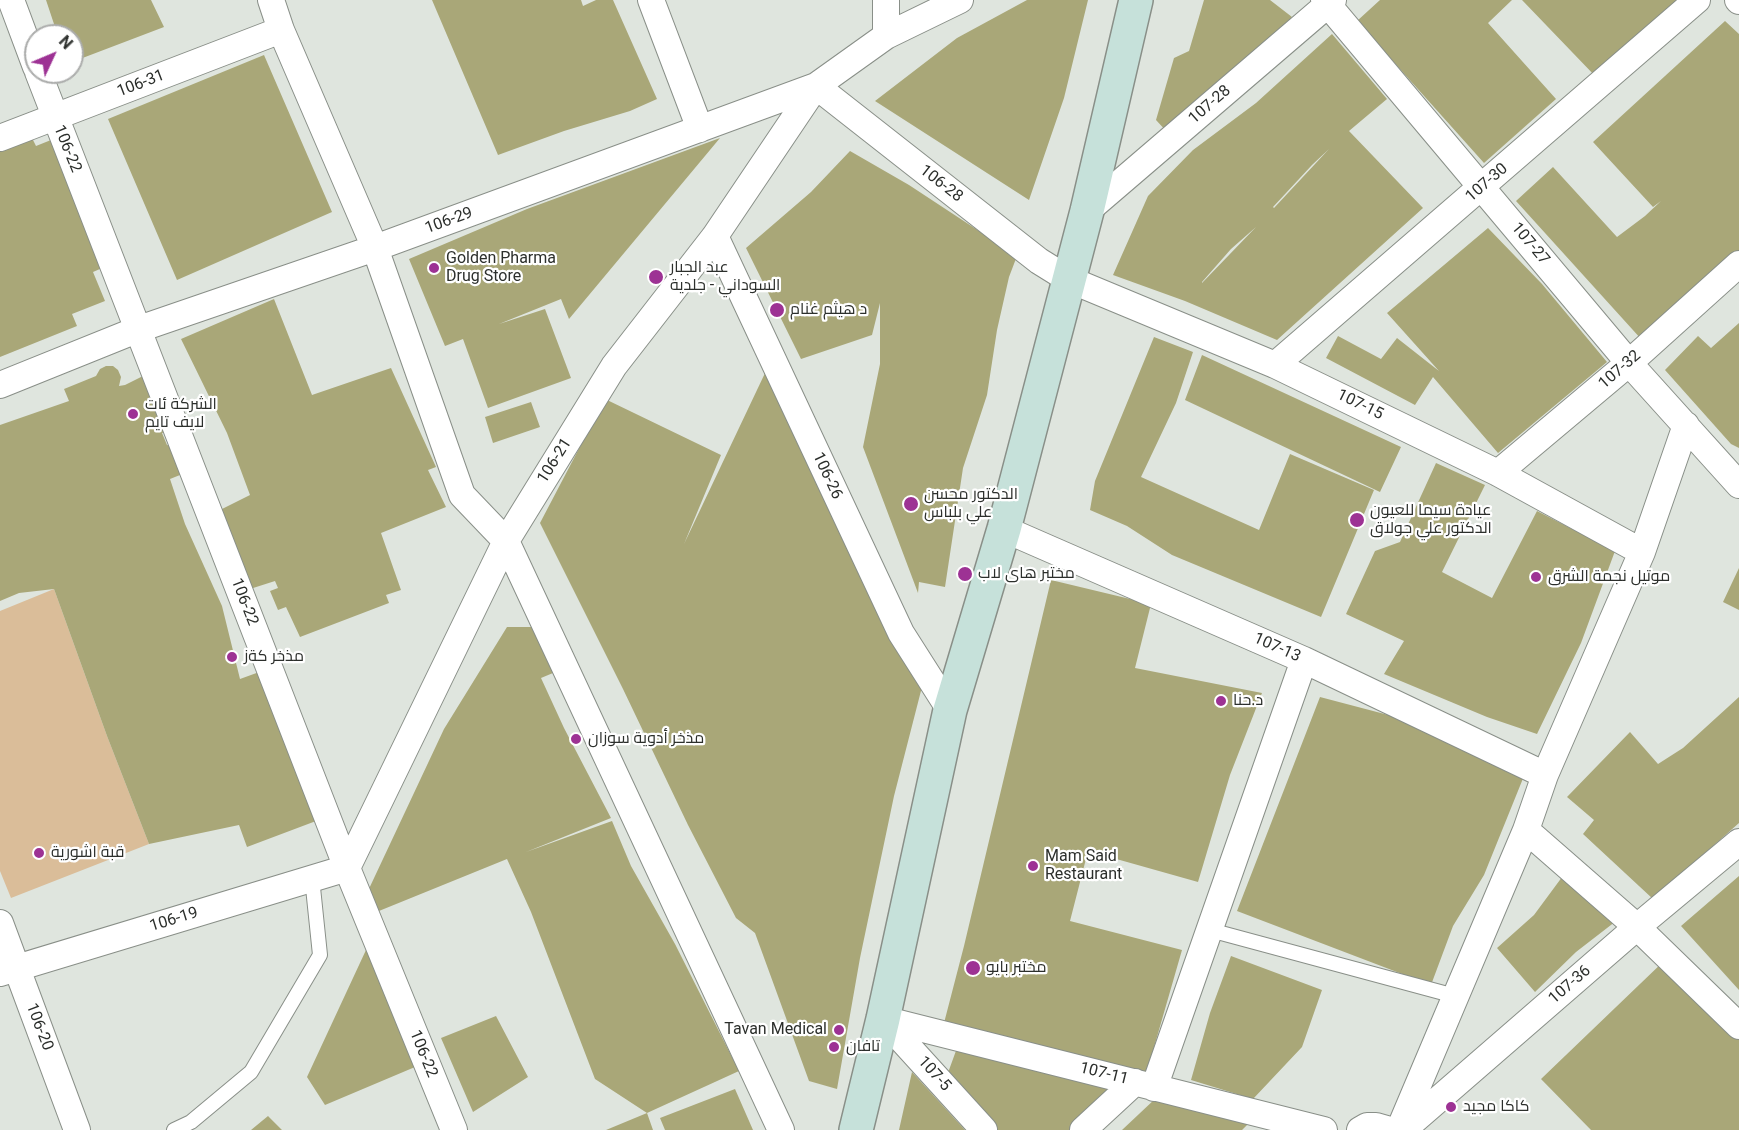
<!DOCTYPE html>
<html>
<head>
<meta charset="utf-8">
<style>
	body { margin:0 }
	#map { position:relative; width:1739px; height:1130px; overflow:hidden; background:#dfe5de; font-family:Roboto,sans-serif }
	canvas { display:block }
	.north { position:absolute; left:24px; top:24px; width:60px; height:60px; box-sizing:border-box; background:#fff; border:2px solid #abacab; border-radius:50%; rotate:46deg; font-size:16px; font-weight:700; line-height:24px; text-align:center; color:#2c2f2c }
	.north::after { content:''; display:block; margin:auto; width:21px; height:27px; background:#9d3294; clip-path:polygon(50% 0,100% 100%,50% 72%,0 100%) }
</style>
</head>
<body>
<div id="map">
<canvas width="1739" height="1130"></canvas>
<div class="north">N</div>
</div>
<script>
const ctx = document.querySelector('canvas').getContext('2d');
ctx.lineJoin = 'round';
function fillPath(path, color) { ctx.fillStyle = color; ctx.fill(path, 'evenodd'); }
const shape = rows => new Path2D(rows.map(r => 'M' + r).join(''));
function trace(path, color, width, dash) { ctx.strokeStyle = color; ctx.lineWidth = width; ctx.lineCap = dash ? 'butt' : 'round'; ctx.setLineDash(dash || []); ctx.stroke(path); }
function drawText(font, color, halo, rows, align = 'center') {
  ctx.font = font + ' Roboto,Cairo,sans-serif'; ctx.lineWidth = 4.5; ctx.setLineDash([]); ctx.textBaseline = 'middle'; ctx.strokeStyle = halo; ctx.fillStyle = color; for (const [text, x, y, turn = 0] of rows) {
    ctx.save(); ctx.translate(x, y); ctx.rotate((+turn || 0) * Math.PI / 180); ctx.textAlign = isNaN(turn) ? turn : align; if (halo) ctx.strokeText(text, 0, 0); ctx.fillText(text, 0, 0); ctx.restore();
  }
}
fillPath(shape([
	[54,589,107,736,149,844,11,898,0,871,0,611]
]), '#dabd99');
fillPath(shape([
	[46,0,151,0,164,27,72,62,72,36,58,36],
	[432,0,581,0,583,6,596,0,613,0,657,99,630,111,564,131,498,155],
	[1027,0,1088,0,1064,98,1029,200,875,101,957,38],
	[1204,0,1270,0,1292,17,1251,66,1168,133,1156,120,1174,58,1189,51],
	[1380,0,1512,0,1488,23,1556,99,1484,163,1357,21],
	[1522,0,1678,0,1597,78],
	[1725,21,1739,34,1739,255,1642,340,1516,201,1553,167,1617,237,1645,216,1661,201,1653,207,1593,142],
	[1332,34,1387,99,1349,131,1423,208,1277,340,1185,301,1113,275,1148,196,1193,150,1256,103],
	[1329,149,1274,208,1273,207,1312,165],
	[1256,227,1202,283,1202,282,1231,249],
	[264,55,332,212,177,280,108,119],
	[32,138,36,146,56,138,109,265,93,272,105,301,72,314,77,326,0,357,0,151],
	[720,138,569,319,561,299,499,324,545,309,571,378,488,408,463,339,445,346,409,259,527,209],
	[850,151,909,185,1017,256,1009,277,997,330,987,395,963,468,945,587,919,582,918,593,863,447,880,364,880,303,872,335,801,359,746,248,811,192],
	[1488,228,1542,284,1607,362,1498,453,1433,377,1415,405,1326,358,1338,336,1381,359,1397,338,1439,371,1387,313],
	[274,299,312,395,391,368,436,467,428,470,446,507,381,533,401,590,386,595,389,603,300,637,286,607,278,610,270,591,278,588,275,581,250,589,220,510,250,495,227,433,181,339],
	[1739,323,1739,448,1731,444,1665,370,1698,336,1711,348],
	[1154,337,1193,352,1176,403,1141,477,1259,530,1290,454,1374,490,1321,617,1172,555,1127,526,1090,510,1095,481],
	[1202,355,1401,447,1380,492,1185,400],
	[106,366,113,366,118,370,121,377,119,386,125,385,149,373,168,431,162,433,167,445,171,446,180,475,170,479,185,524,222,606,240,679,262,671,316,821,247,847,239,825,149,844,107,736,54,589,19,593,0,601,0,425,69,401,64,389,96,376,100,369],
	[766,371,815,481,860,568,923,683,894,796,860,958,837,1089,809,1081,755,933,736,918,688,825,623,689,540,523,605,399,721,455,684,544],
	[531,402,540,427,493,443,485,417],
	[1436,463,1485,485,1442,572,1492,598,1537,511,1615,551,1581,643,1537,734,1487,717,1384,674,1404,641,1346,614,1375,551,1400,542],
	[1739,568,1739,610,1723,602],
	[1051,580,1151,604,1135,668,1262,693,1230,775,1198,882,1088,851,1070,921,1182,950,1146,1075,1039,1045,944,1023,964,946],
	[507,627,533,627,553,673,541,678,564,728,611,818,526,852,612,821,631,866,675,944,739,1071,647,1113,595,1079,531,912,507,859,374,913,367,893,444,729],
	[1320,697,1430,726,1524,776,1484,875,1453,926,1431,985,1237,911],
	[1739,697,1739,823,1653,899,1583,834,1594,820,1567,797,1630,732,1658,764,1683,748],
	[1568,869,1620,918,1576,952,1535,992,1497,948,1534,915],
	[1739,876,1739,990,1681,926],
	[366,950,415,1067,325,1105,307,1077],
	[1231,956,1322,990,1302,1047,1253,1099,1191,1080,1210,1013],
	[1665,960,1739,1032,1739,1130,1591,1130,1541,1079],
	[496,1016,528,1077,473,1112,441,1038],
	[957,1048,1115,1083,1073,1130,994,1130,945,1081],
	[912,1072,965,1130,899,1130],
	[735,1089,753,1130,665,1130,660,1118],
	[1156,1098,1252,1120,1242,1130,1122,1130],
	[647,1113,653,1130,606,1130],
	[268,1116,282,1130,251,1130]
]), '#a9a778');
const lane = shape([
	[1210,930,1455,996],
	[174,1130,191,1122,251,1072,320,955,312,878]
]);
const street = shape([
	[11,0,36,67],
	[271,0,281,30,375,248,462,495,506,541,781,1130],
	[651,0,700,129],
	[886,0,886,36],
	[1324,0,1629,363,1739,485],
	[1738,0,1739,1],
	[38,72,347,868,454,1130],
	[0,138,281,30],
	[1087,211,1333,0],
	[715,236,901,633,950,710],
	[1275,365,1697,0],
	[0,385,139,329,375,248,816,86,886,36,960,0],
	[1498,473,1629,363,1739,264],
	[1004,529,1304,660,1545,775],
	[1526,830,1637,927,1739,1026],
	[0,923,77,1130],
	[0,973,347,868,506,541,614,366,715,236,816,86,1039,261,1068,279,1275,365,1498,473,1642,552],
	[883,1019,1324,1130],
	[883,1019,984,1130],
	[1154,1088,1304,660],
	[1083,1130,1135,1082],
	[1360,1130,1367,1126,1376,1126,1390,1130],
	[1399,1130,1526,830,1545,775,1642,552,1686,425],
	[1403,1130,1637,927,1739,842]
]);
const secondary = shape([
	[856,1130,883,1019,950,710,1004,529,1087,211,1136,0]
]);
trace(lane, '#898f88', 16);
trace(street, '#898f88', 28);
trace(secondary, '#898f88', 36);
trace(lane, '#fff', 14);
trace(street, '#fff', 26);
trace(secondary, '#c6e1da', 33);
for (const [x, y, r, color] of [
	[434,268,6,"#9d3294"],
	[656,277,8,"#9d3294"],
	[777,310,8,"#9d3294"],
	[133,414,6,"#9d3294"],
	[911,504,8,"#9d3294"],
	[1357,520,8,"#9d3294"],
	[965,574,8,"#9d3294"],
	[1536,577,6,"#9d3294"],
	[232,657,6,"#9d3294"],
	[1221,701,6,"#9d3294"],
	[576,739,6,"#9d3294"],
	[39,853,6,"#9d3294"],
	[1033,866,6,"#9d3294"],
	[973,968,8,"#9d3294"],
	[839,1030,6,"#9d3294"],
	[834,1047,6,"#9d3294"],
	[1451,1107,6,"#9d3294"]
]) { const dot = new Path2D(); dot.arc(x, y, r, 0, 2 * Math.PI); ctx.fillStyle = color; ctx.fill(dot); trace(dot, '#fff', 2); }
drawText('16px', '#2c2f2c', '#fff', [
	["106-31",141,84,-21],
	["107-28",1210,105,-41],
	["106-22",67,149,68],
	["107-30",1487,183,-41],
	["106-28",941,184,38],
	["106-29",449,221,-20],
	["107-27",1530,244,50],
	["107-32",1620,370,-41],
	["107-15",1360,405,26],
	["106-21",555,461,-58],
	["106-26",827,476,65],
	["106-22",244,602,69],
	["107-13",1277,648,24],
	["106-19",174,920,-17],
	["107-36",1570,985,-41],
	["106-20",39,1027,69],
	["106-22",423,1054,68],
	["107-5",934,1074,48],
	["107-11",1104,1074,14]
]);
drawText('16px', '#2c2f2c', '#fff', [
	["Golden Pharma",446,259],
	["Drug Store",446,277],
	["عبد الجبار",670,268],
	["السوداني - جلدية",670,286],
	["د هيثم غنام",790,310],
	["الشركة ئات",145,405],
	["لایف تایم",145,423],
	["الدكتور محسن",924,495],
	["علي بلباس",924,513],
	["عيادة سيما للعيون",1370,511],
	["الدكتور علي جولاق",1370,529],
	["مختبر هاى لاب",978,574],
	["موتيل نجمة الشرق",1548,577],
	["مذخر كةز",244,657],
	["د.حنا",1233,701],
	["مذخر أدوية سوزان",588,739],
	["قبة اشورية",51,853],
	["Mam Said",1045,857],
	["Restaurant",1045,875],
	["مختبر بايو",986,968],
	["Tavan Medical",827,1030,"right"],
	["تافان",846,1047],
	["كاكا مجيد",1463,1107]
], 'left');
</script>
</body>
</html>
